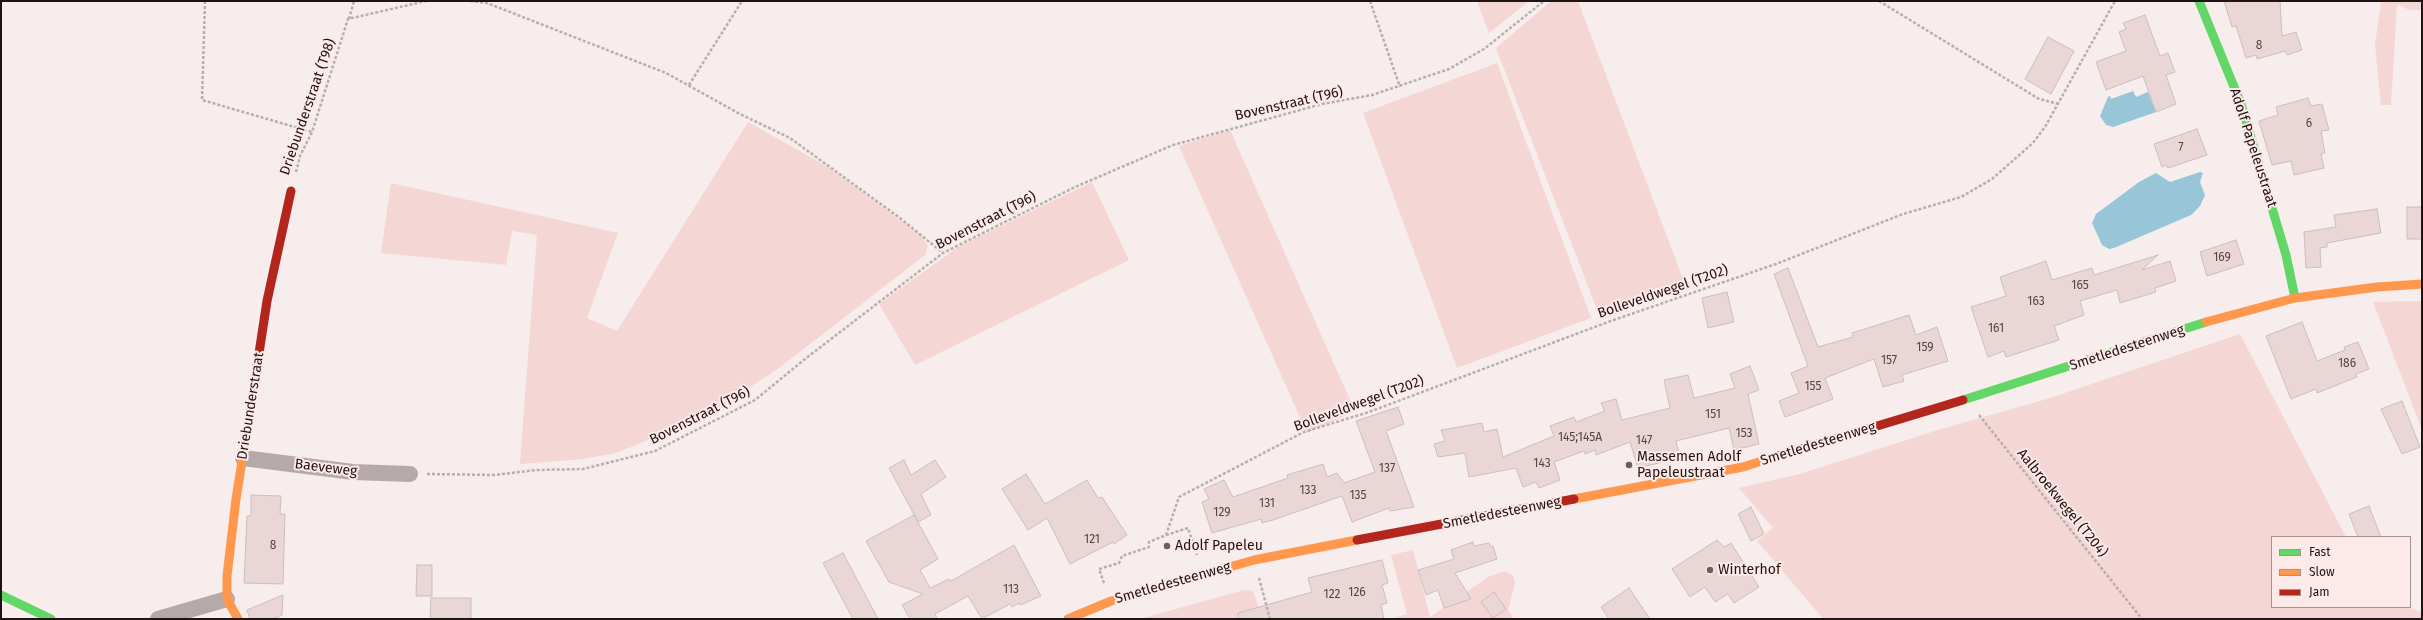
<!DOCTYPE html>
<html>
<head>
<meta charset="utf-8">
<style>
	body { margin:0 }
	#map { position:relative; width:2423px; height:620px; overflow:hidden; background:#f7edec; font-family:"Fira Sans",sans-serif }
	canvas { display:block }
	.frame { position:absolute; inset:0; border:2px solid #1e1413; pointer-events:none }
	.legend { position:absolute; left:2271px; top:536px; width:140px; height:72px; box-sizing:border-box; background:#fce9e8; border:1px solid #a39493; margin:0; padding:5px 7px; list-style:none; font-size:12px; color:#1e1413 }
	.legend li { display:flex; align-items:center; gap:8px; height:20px }
	.legend b { width:20px; border:1px solid #a39493 }
</style>
</head>
<body>
<div id="map">
<canvas width="2423" height="620"></canvas>
<div class="frame"></div>
<ul class="legend">
<li><b style="height:5px;background:#63d668"></b>Fast</li>
<li><b style="height:5px;background:#ff974d"></b>Slow</li>
<li><b style="height:5px;background:#b3261e"></b>Jam</li>
</ul>
</div>
<script>
const ctx = document.querySelector('canvas').getContext('2d');
ctx.lineJoin = 'round';
function fillPath(path, color) { ctx.fillStyle = color; ctx.fill(path, 'evenodd'); }
const shape = rows => new Path2D(rows.map(r => 'M' + r).join(''));
function trace(path, color, width, dash) { ctx.strokeStyle = color; ctx.lineWidth = width; ctx.lineCap = dash ? 'butt' : 'round'; ctx.setLineDash(dash || []); ctx.stroke(path); }
function drawText(font, color, halo, rows, align = 'center') {
  ctx.font = font + ' "Fira Sans",sans-serif'; ctx.lineWidth = 4; ctx.setLineDash([]); ctx.textBaseline = 'middle'; ctx.strokeStyle = halo; ctx.fillStyle = color; for (const [text, x, y, turn = 0] of rows) {
    ctx.save(); ctx.translate(x, y); ctx.rotate((+turn || 0) * Math.PI / 180); ctx.textAlign = isNaN(turn) ? turn : align; if (halo) ctx.strokeText(text, 0, 0); ctx.fillText(text, 0, 0); ctx.restore();
  }
}
fillPath(shape([
	[1477,1,1529,1,1489,33],
	[1551,1,1578,1,1686,287,1601,320,1496,48],
	[2381,1,2422,1,2422,10,2409,10,2397,4,2391,105,2381,105,2375,45],
	[1497,63,1591,318,1457,368,1363,113],
	[748,122,828,167,918,233,928,245,925,255,779,368,703,418,616,453,583,459,520,464,537,235,512,231,506,265,381,253,391,183,618,233,587,318,617,331],
	[1230,130,1355,411,1307,433,1179,146],
	[1092,182,1129,260,915,365,879,304,958,247],
	[2422,301,2422,430,2373,302],
	[2240,334,2346,537,2272,537,2272,607,2406,607,2422,612,2422,619,1823,619,1757,541,1773,528,1739,488,1800,474,1938,430,2047,399],
	[1413,550,1430,617,1488,577,1504,571,1513,575,1515,583,1508,610,1514,619,1390,619,1407,614,1391,555],
	[1244,590,1253,591,1263,619,1140,619]
]), '#f4d6d4');
fillPath(shape([
	[2133,91,2136,97,2148,92,2156,112,2113,127,2106,125,2100,116,2108,97,2110,96,2111,99],
	[2200,172,2203,173,2200,182,2205,195,2200,206,2191,215,2114,248,2109,249,2102,245,2092,223,2096,214,2139,182,2156,173,2170,182]
]), '#96c6d8');
const building = shape([
	[2224,1,2280,1,2282,36,2296,32,2302,50,2287,55,2285,51,2257,59,2256,55,2246,58,2236,26,2232,27,2224,1],
	[2145,15,2160,56,2168,53,2175,72,2166,75,2176,104,2156,112,2143,76,2106,90,2096,62,2126,51,2119,32,2126,29,2123,23,2145,15],
	[2048,37,2074,51,2051,94,2025,79,2048,37],
	[2308,98,2311,106,2322,104,2329,130,2321,131,2325,153,2321,154,2324,168,2294,175,2291,161,2272,165,2259,121,2278,115,2276,107,2308,98],
	[2197,129,2207,155,2168,168,2166,165,2162,167,2154,144,2197,129],
	[2407,207,2422,207,2422,239,2407,239,2407,207],
	[2377,209,2381,233,2327,243,2327,247,2320,248,2321,267,2306,268,2304,232,2336,227,2334,215,2377,209],
	[2236,240,2244,264,2207,276,2200,252,2236,240],
	[2158,255,2142,270,2170,261,2176,281,2155,288,2156,292,2120,303,2117,290,2080,301,2084,315,2054,326,2059,340,2006,357,2004,351,1988,357,1971,307,2006,296,2000,277,2046,261,2052,280,2092,268,2094,275,2158,255],
	[1788,268,1818,347,1853,337,1852,333,1909,315,1916,335,1937,327,1948,361,1902,375,1904,381,1883,387,1874,359,1825,378,1833,399,1785,417,1779,401,1799,393,1791,373,1808,366,1774,274,1788,268],
	[1727,292,1734,322,1708,328,1702,298,1727,292],
	[2302,322,2317,361,2345,350,2344,347,2358,342,2369,369,2356,374,2357,377,2317,393,2316,389,2291,399,2266,336,2302,322],
	[1750,366,1759,390,1748,394,1759,444,1734,450,1729,428,1676,441,1680,458,1638,468,1630,442,1596,455,1595,450,1585,454,1584,451,1554,462,1560,480,1539,488,1536,482,1523,487,1516,468,1469,477,1465,453,1438,457,1434,444,1445,441,1441,430,1482,423,1484,432,1497,429,1503,457,1554,436,1550,426,1574,417,1576,422,1605,411,1601,403,1616,399,1622,420,1670,408,1664,380,1688,375,1694,398,1735,388,1730,374,1750,366],
	[2402,401,2420,447,2402,454,2381,409,2402,401],
	[1398,407,1404,424,1386,431,1414,507,1390,511,1389,508,1352,522,1342,496,1273,520,1262,523,1261,519,1212,533,1202,502,1209,499,1204,489,1224,480,1233,497,1288,478,1287,475,1323,464,1327,477,1337,473,1344,483,1375,472,1356,421,1398,407],
	[904,460,911,475,935,460,946,477,921,494,931,515,918,522,889,468,904,460],
	[1026,474,1045,504,1087,480,1098,498,1102,497,1127,535,1114,544,1113,542,1070,564,1047,518,1028,530,1002,489,1026,474],
	[251,495,281,496,280,514,285,514,283,584,244,583,247,516,251,516,251,495],
	[2369,506,2381,537,2358,537,2349,514,2369,506],
	[1751,507,1764,534,1751,541,1738,514,1751,507],
	[914,515,938,559,920,570,930,588,949,579,951,581,1014,545,1041,596,1020,605,1019,603,1012,607,1010,604,982,619,968,596,935,614,937,619,910,619,902,605,923,594,889,582,866,541,914,515],
	[1717,540,1724,547,1731,543,1759,587,1734,603,1728,594,1715,602,1705,587,1690,597,1672,569,1717,540],
	[1473,542,1474,546,1489,543,1491,547,1493,546,1497,559,1455,573,1471,599,1444,608,1438,590,1426,595,1418,570,1454,559,1451,550,1473,542],
	[843,553,861,587,878,619,853,619,823,563,843,553],
	[1382,560,1388,583,1382,585,1387,603,1381,605,1384,619,1238,619,1238,613,1312,592,1308,578,1382,560],
	[417,565,432,565,432,596,416,596,417,565],
	[1629,588,1650,619,1609,619,1601,607,1629,588],
	[1494,592,1506,609,1493,618,1481,602,1494,592],
	[283,595,282,615,273,619,250,619,247,610,283,595],
	[431,598,471,598,471,619,430,619,431,598]
]);
fillPath(building, '#e9d6d5');
trace(building, '#c9bfbe', 1);
trace(shape([
	[205,1,202,100,312,132],
	[470,1,487,3,666,73,740,114,790,138,900,218,943,253],
	[1370,1,1400,87],
	[1879,1,2039,99,2059,104],
	[349,19,354,1],
	[689,85,742,1],
	[296,172,300,156,312,132,348,19,426,1],
	[1979,415,2142,619],
	[427,474,494,475,537,470,583,469,655,451,755,400,805,359,943,253,1075,187,1173,145,1322,104,1372,95,1449,69,1484,49,1544,1],
	[1166,535,1188,528,1197,555],
	[1259,578,1270,619],
	[1104,583,1099,569,1119,563,1122,556,1149,547,1149,542,1166,535,1179,497,1304,432,1369,412,1608,322,1776,264,1903,214,1961,197,1992,179,2033,143,2045,127,2115,1]
]), '#b7aead', 2.5, [3, 2]);
trace(shape([
	[243,458,353,472,410,474],
	[158,619,227,599]
]), '#b5aaa9', 16);
trace(shape([
	[2199,1,2241,104,2286,255,2295,298],
	[1963,400,2206,322],
	[1,595,51,619]
]), '#63d668', 9);
trace(shape([
	[2206,322,2295,298,2377,287,2422,284],
	[1574,499,1743,467,1768,459],
	[238,619,227,599,227,576,236,499,252,399],
	[1068,619,1111,601,1254,560,1357,540]
]), '#ff974d', 9);
trace(shape([
	[252,399,267,301,291,191],
	[1768,459,1963,400],
	[1357,540,1574,499]
]), '#b3261e', 9);
for (const [x, y, r, color] of [
	[1629,465,4,"#6a605f"],
	[1167,546,4,"#6a605f"],
	[1710,570,4,"#6a605f"]
]) { const dot = new Path2D(); dot.arc(x, y, r, 0, 2 * Math.PI); ctx.fillStyle = color; ctx.fill(dot); trace(dot, '#fce9e8', 1.5); }
drawText('12px', '#524644', null, [
	["8",2259,46],
	["6",2309,124],
	["7",2181,148],
	["169",2222,258],
	["165",2080,286],
	["163",2036,302],
	["161",1996,329],
	["159",1925,348],
	["157",1889,361],
	["186",2347,364],
	["155",1813,387],
	["151",1713,415],
	["153",1744,434],
	["145;145A",1580,438],
	["147",1644,441],
	["143",1542,464],
	["137",1387,469],
	["133",1308,491],
	["135",1358,496],
	["131",1267,504],
	["129",1222,513],
	["121",1092,540],
	["8",273,546],
	["113",1011,590],
	["126",1357,593],
	["122",1332,595]
]);
drawText('14px', '#1e1413', '#fce9e8', [
	["Bovenstraat (T96)",1289,104,-13],
	["Driebunderstraat (T98)",308,107,-71],
	["Adolf Papeleustraat",2253,148,72],
	["Bovenstraat (T96)",986,221,-27],
	["Bolleveldwegel (T202)",1663,292,-19],
	["Smetledesteenweg",2127,348,-18],
	["Bolleveldwegel (T202)",1359,404,-20],
	["Driebunderstraat",251,406,-81],
	["Bovenstraat (T96)",700,416,-27],
	["Smetledesteenweg",1818,444,-17],
	["Baeveweg",326,468,7],
	["Aalbroekwegel (T204)",2062,503,51],
	["Smetledesteenweg",1502,513,-11],
	["Smetledesteenweg",1173,583,-16]
]);
drawText('14px', '#1e1413', '#fce9e8', [
	["Massemen Adolf",1637,457],
	["Papeleustraat",1637,473],
	["Adolf Papeleu",1175,546],
	["Winterhof",1718,570]
], 'left');
</script>
</body>
</html>
